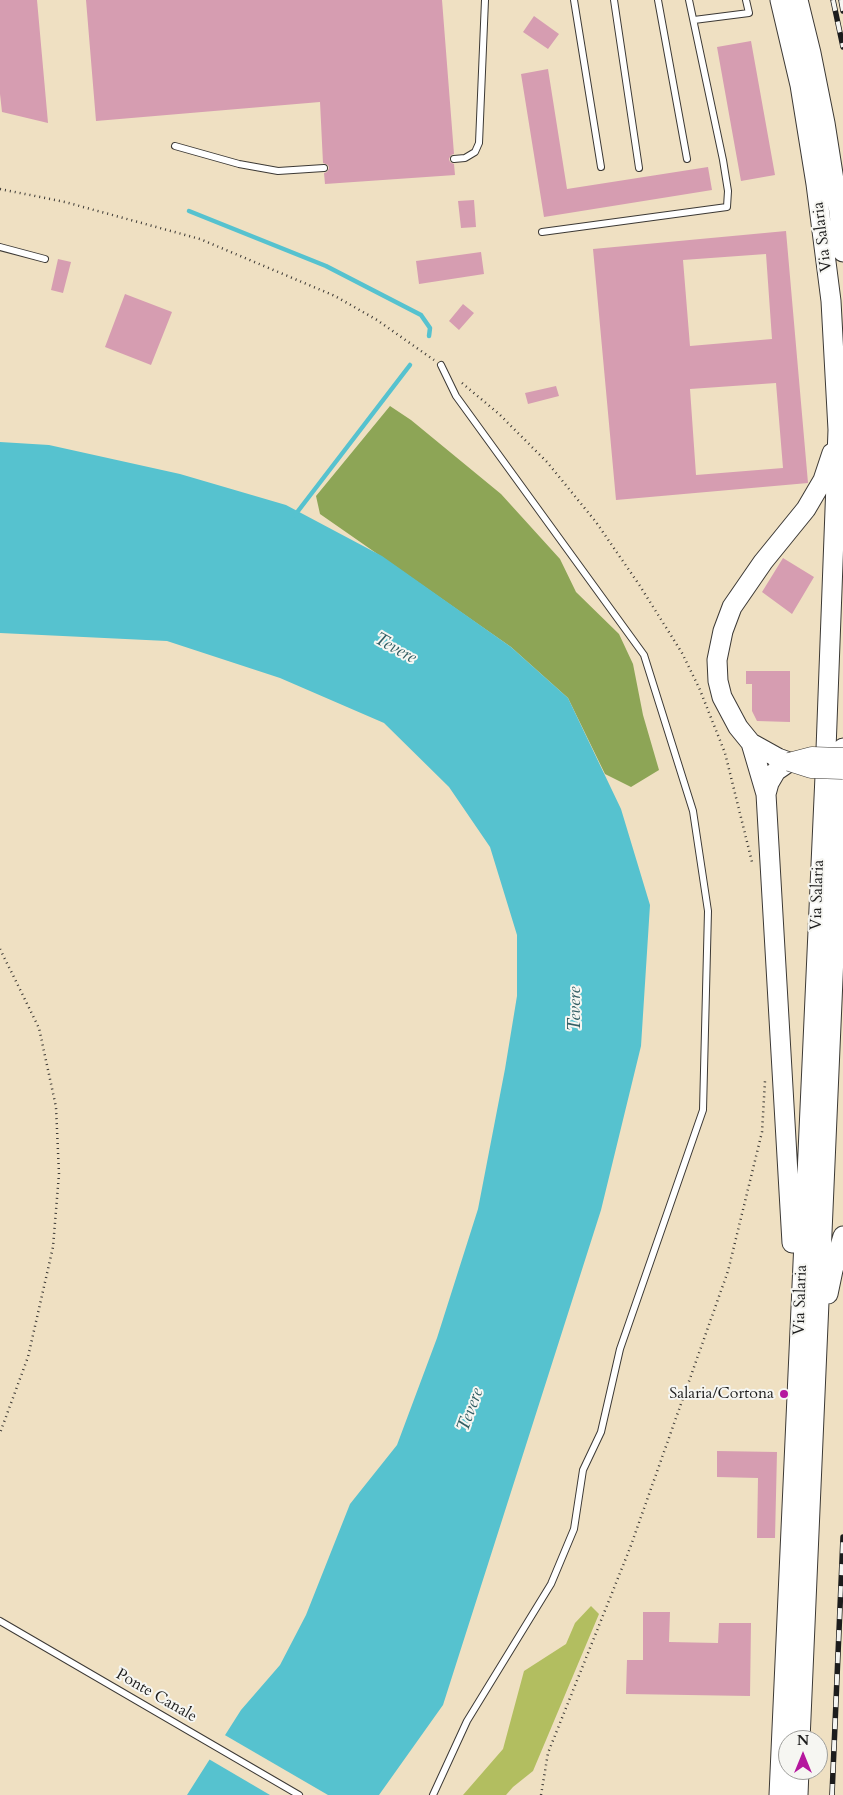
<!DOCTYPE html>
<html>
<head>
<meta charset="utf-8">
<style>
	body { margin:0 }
	#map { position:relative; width:843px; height:1795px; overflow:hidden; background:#efe0c2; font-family:Cardo,serif }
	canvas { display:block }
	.north { position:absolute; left:778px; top:1730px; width:50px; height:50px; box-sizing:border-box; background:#f6f6f2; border:1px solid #9f9f9c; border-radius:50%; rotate:0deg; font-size:14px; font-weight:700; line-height:20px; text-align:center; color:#1c1c1c }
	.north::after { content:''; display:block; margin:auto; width:18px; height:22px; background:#b5179e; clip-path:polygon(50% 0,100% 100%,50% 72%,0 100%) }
</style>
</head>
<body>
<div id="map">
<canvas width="843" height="1795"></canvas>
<div class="north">N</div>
</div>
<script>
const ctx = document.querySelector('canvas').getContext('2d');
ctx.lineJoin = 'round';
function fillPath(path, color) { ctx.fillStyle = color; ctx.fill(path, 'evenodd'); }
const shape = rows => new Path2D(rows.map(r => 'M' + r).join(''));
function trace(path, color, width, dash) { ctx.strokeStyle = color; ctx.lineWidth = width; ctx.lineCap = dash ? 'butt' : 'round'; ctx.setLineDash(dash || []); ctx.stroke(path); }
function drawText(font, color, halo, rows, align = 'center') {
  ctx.font = font + ' Cardo,serif'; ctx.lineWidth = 4; ctx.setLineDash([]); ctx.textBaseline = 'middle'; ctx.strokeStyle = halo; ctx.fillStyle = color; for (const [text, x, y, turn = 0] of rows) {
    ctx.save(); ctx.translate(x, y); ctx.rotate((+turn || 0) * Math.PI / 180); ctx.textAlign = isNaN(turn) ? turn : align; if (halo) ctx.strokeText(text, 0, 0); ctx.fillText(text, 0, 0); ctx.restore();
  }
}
fillPath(shape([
	[591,1606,599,1614,533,1771,513,1787,506,1795,463,1795,503,1749,524,1671,566,1644,575,1623]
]), '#b2be60');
fillPath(shape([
	[390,406,411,420,501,494,560,559,576,592,619,634,633,664,643,715,659,770,631,787,605,774,568,698,511,647,320,514,316,496]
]), '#8da556');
fillPath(shape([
	[0,442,49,445,180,474,286,505,382,556,511,647,568,698,621,809,650,905,641,1046,601,1210,443,1705,379,1795,187,1795,241,1710,280,1665,306,1615,350,1504,397,1445,437,1338,478,1209,505,1069,517,996,517,935,490,847,449,787,384,723,280,678,167,641,0,633]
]), '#56c2cf');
fillPath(shape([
	[223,1734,328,1795,270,1795,207,1758]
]), '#efe0c2');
trace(shape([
	[189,211,326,266,421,315,430,328,429,336],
	[295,515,410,365]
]), '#56c2cf', 4.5);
fillPath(shape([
	[0,0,37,0,48,123,2,112,0,94],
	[86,0,442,0,454,154,451,155,449,159,450,162,454,164,455,175,325,184,324,173,327,172,329,168,328,165,323,163,320,102,96,121],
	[534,16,559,34,548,49,523,32],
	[751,41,775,175,741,181,717,47],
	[548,69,567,189,708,167,712,190,544,217,521,74],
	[474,200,476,227,461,228,458,201],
	[786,231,808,483,616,500,593,249],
	[766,254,772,339,690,346,683,260],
	[776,383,783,468,696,475,690,389],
	[481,252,484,274,419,284,416,261],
	[58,259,71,262,63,293,51,290],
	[125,294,172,312,151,365,105,347],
	[463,304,474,313,459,330,449,321],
	[556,386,559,396,528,404,525,393],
	[783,558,814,577,792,614,762,592],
	[746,671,790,671,790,722,757,721,752,711,752,684,746,684],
	[717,1451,777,1452,775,1538,757,1538,758,1478,717,1477],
	[643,1612,670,1612,669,1642,718,1643,719,1623,751,1623,750,1696,626,1694,627,1660,643,1660]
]), '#d69db1');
const lane = shape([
	[574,0,601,167],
	[614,0,639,168],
	[658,0,687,159],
	[694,20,749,13,746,0],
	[175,146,239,164,278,171,324,168],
	[454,159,465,158,475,152,479,143,485,0],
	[542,232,727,207,728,191,723,160,689,0],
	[0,247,45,259],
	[0,1621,299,1795],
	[433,1795,467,1721,551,1584,574,1529,583,1470,601,1432,620,1349,703,1110,708,911,693,811,644,655,456,396,441,365]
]);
const primary = shape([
	[798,0,811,53,825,123,839,212,843,252],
	[751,743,766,794],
	[789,762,776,771,769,783,766,794,792,1243],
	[789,762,778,758,751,743,738,727,722,697,718,681,717,660,723,631,732,607,763,562,806,509,823,480,832,453],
	[828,1294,833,1270,843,1236],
	[800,1740,843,748],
	[779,1795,825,776,838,430,831,301,816,184,800,85,780,0],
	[798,1795,799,1770]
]);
trace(lane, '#3c3935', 8);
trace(primary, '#3c3935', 21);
trace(shape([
	[0,189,65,202,200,239,335,296,377,320,434,360],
	[462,383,499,414,547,462,596,522,640,586,682,653,700,690,725,753,752,862],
	[0,949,39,1028,56,1107,59,1174,53,1247,28,1357,0,1433],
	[541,1795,548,1753,630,1548,728,1271,762,1132,765,1081]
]), '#3c3935', 2.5, [1, 4]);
trace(lane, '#fff', 6);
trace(primary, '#fff', 19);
const rail = shape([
	[833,0,843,47],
	[841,0,843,11],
	[832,1795,843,1537]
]);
trace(rail, '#1c1c1c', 5.5);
trace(rail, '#f6f6f2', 4, [11]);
const secondaryBridge = shape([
	[789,762,811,769,843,770],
	[789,762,812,756,843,757]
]);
trace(secondaryBridge, '#3c3935', 19, []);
trace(secondaryBridge, '#fff', 18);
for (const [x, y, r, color] of [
	[784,1394,5,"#b5179e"]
]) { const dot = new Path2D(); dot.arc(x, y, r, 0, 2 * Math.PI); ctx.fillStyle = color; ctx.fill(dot); trace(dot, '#f6f6f2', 2); }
drawText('16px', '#1c1c1c', '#f6f6f2', [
	["Via Salaria",823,237,-97],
	["Via Salaria",818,895,-88],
	["Via Salaria",801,1300,-88],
	["Ponte Canale",156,1696,30]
]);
drawText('16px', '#1c1c1c', '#f6f6f2', [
	["Salaria/Cortona",774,1394]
], 'right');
drawText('italic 18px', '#335e64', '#f6f6f2', [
	["Tevere",395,649,29],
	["Tevere",576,1009,-90],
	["Tevere",471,1410,-70]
]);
</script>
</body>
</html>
